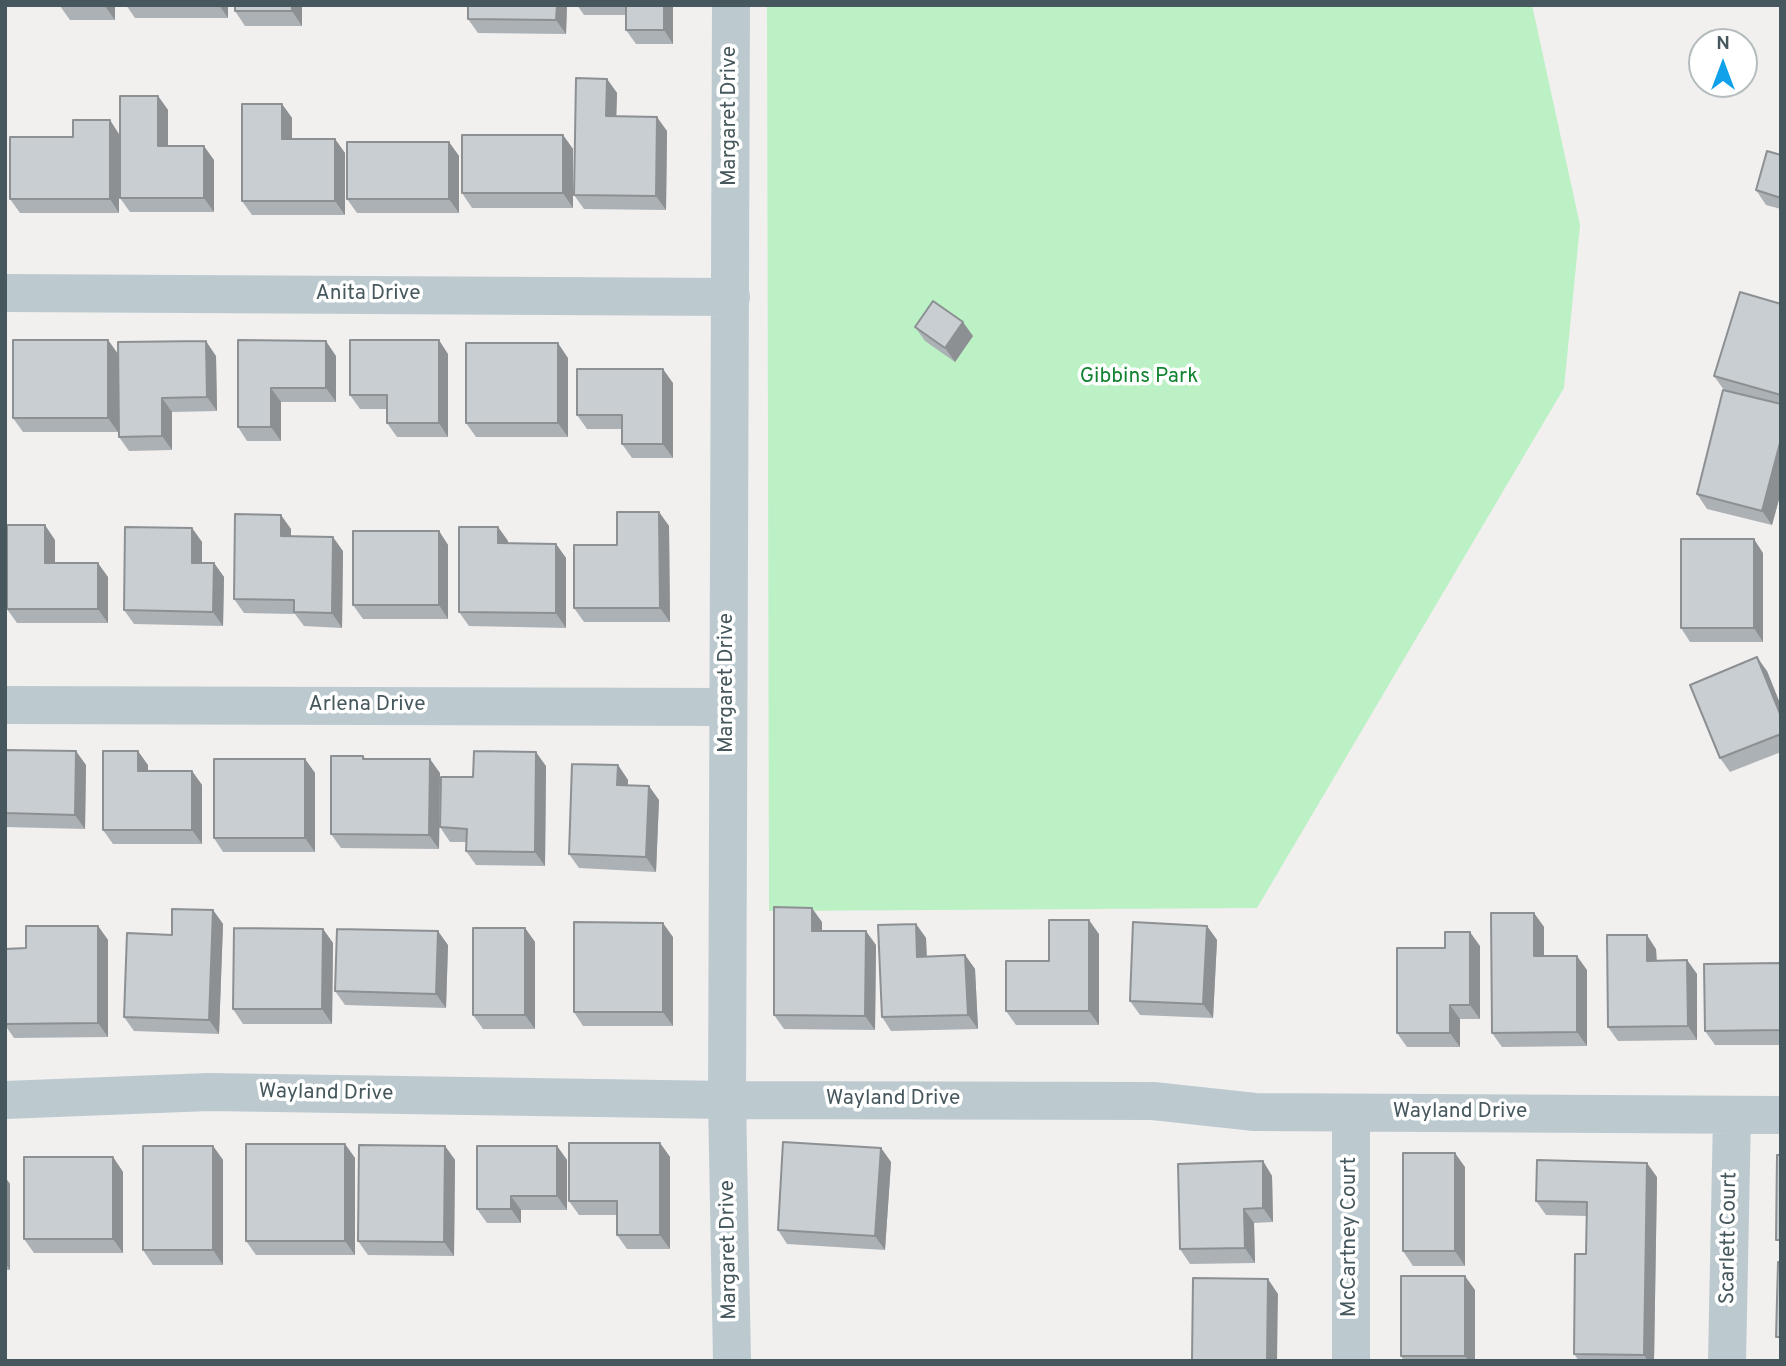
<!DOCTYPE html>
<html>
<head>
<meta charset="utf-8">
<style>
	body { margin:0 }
	#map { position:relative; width:1786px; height:1366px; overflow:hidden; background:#f2efef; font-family:Overpass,sans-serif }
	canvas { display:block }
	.frame { position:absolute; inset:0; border:7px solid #46585d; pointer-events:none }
	.north { position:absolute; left:1688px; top:28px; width:70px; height:70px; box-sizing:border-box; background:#fff; border:2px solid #b5bcbe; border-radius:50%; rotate:0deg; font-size:19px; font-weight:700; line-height:28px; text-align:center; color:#46585d }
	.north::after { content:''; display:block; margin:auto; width:24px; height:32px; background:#10a1ea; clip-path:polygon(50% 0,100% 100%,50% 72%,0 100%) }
</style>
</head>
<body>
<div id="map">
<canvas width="1786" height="1366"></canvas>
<div class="frame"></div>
<div class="north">N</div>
</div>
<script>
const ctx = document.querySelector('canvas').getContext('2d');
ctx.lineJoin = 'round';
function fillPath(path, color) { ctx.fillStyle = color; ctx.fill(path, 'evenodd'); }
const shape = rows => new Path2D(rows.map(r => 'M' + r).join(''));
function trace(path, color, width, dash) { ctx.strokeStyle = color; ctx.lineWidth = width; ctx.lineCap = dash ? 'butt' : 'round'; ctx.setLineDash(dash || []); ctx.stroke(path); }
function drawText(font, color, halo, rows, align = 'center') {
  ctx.font = font + ' Overpass,sans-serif'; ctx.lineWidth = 7; ctx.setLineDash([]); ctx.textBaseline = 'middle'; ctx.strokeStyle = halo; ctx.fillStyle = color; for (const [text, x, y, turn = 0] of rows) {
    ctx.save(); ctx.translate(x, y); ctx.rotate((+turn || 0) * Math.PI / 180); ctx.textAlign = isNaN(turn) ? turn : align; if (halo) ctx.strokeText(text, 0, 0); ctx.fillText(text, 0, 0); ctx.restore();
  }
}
fillPath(shape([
	[767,5,1532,5,1580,225,1564,388,1257,908,769,911]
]), '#bbf1c4');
trace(shape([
	[731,5,727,1100,732,1361],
	[5,293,731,297],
	[5,705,728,707],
	[5,1100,209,1092,727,1100,1153,1101,1255,1112,1781,1115],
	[1351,1361,1351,1113],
	[1727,1361,1732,1115]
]), '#bccacf', 38);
fillPath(shape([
	[115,5,115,20,70,20,60,6],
	[126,5,228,5,228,18,135,18],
	[302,5,302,26,245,26,235,11],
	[468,5,567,5,566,34,478,33,468,19],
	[577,5,673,5,673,44,636,44,626,30,626,15,584,15],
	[607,79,617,93,616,116,667,131,666,210,584,209,574,195],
	[158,96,168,110,168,146,214,160,214,212,130,212,120,198],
	[282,104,292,118,292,139,335,139,345,153,345,215,252,215,242,201],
	[119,134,119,213,20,213,10,199,73,137],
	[563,135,573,149,573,208,472,208,462,193],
	[449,142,459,156,459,213,357,213,347,199],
	[1781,155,1781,209,1766,205,1756,190],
	[1781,304,1781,492,1772,525,1707,509,1697,494,1724,390,1714,376],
	[915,327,973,336,955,362,925,341],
	[108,340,118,354,216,356,217,411,172,412,172,450,129,451,119,437,118,363,118,432,23,432,13,418],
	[238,340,336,356,336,402,281,402,281,441,247,441,238,427],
	[448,354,448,437,397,437,387,423,387,409,360,409,350,395],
	[568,358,568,437,476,437,466,423],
	[673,383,673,458,632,458,622,444,622,429,587,429,577,415],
	[659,512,669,526,670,622,584,622,574,608,617,545],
	[498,527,508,541,508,543,556,544,566,558,566,628,469,626,459,612],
	[192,528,202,542,202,563,214,563,224,577,223,626,134,624,124,610],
	[291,529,291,536,343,551,342,628,304,626,295,614,244,613,234,599],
	[439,531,448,545,448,619,363,619,353,605],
	[55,540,55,563,108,577,108,623,17,623,7,609],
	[1763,553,1763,642,1690,642,1681,628],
	[1767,671,1781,706,1781,752,1730,772,1720,758],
	[5,750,86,765,85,829,5,827],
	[363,756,366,759,440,773,439,849,341,848,331,834],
	[305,759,315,773,315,852,223,852,214,838],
	[148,765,148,771,192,771,202,785,202,844,113,844,103,830],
	[618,765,628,780,628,785,659,800,656,872,579,868,569,854],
	[546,766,545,866,476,865,466,851,467,842,450,842,440,827,473,777],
	[213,910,223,924,219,1034,134,1031,124,1017],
	[1534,913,1544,927,1544,956,1587,970,1587,1046,1502,1047,1492,1033],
	[822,922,822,931,876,945,875,1030,784,1029,774,1015],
	[916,924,926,938,927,956,965,955,975,969,978,1029,891,1031,882,1017],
	[98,926,108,940,108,1037,14,1038,5,1025,5,949,26,948],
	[1207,926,1217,940,1213,1018,1140,1015,1130,1001],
	[525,928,535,942,535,1029,483,1029,473,1015],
	[323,929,333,943,332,1024,243,1024,233,1009],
	[1099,934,1099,1025,1016,1025,1006,1011,1049,961],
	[673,937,673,1026,583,1026,574,1012],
	[448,945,446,1008,345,1005,335,991],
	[1480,946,1480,1019,1460,1019,1460,1047,1407,1047,1397,1033,1445,948],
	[1656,949,1657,961,1687,960,1697,974,1697,1040,1618,1041,1608,1027],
	[1781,963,1781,1045,1715,1045,1705,1031],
	[660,1143,670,1157,670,1249,627,1249,617,1235,617,1215,579,1215,569,1201],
	[345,1144,355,1158,355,1255,256,1255,246,1241],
	[213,1146,223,1160,223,1265,153,1265,143,1250],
	[445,1146,455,1160,454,1256,368,1255,358,1241],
	[557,1146,567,1160,567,1210,521,1210,521,1223,487,1223,477,1209],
	[881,1148,891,1162,885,1250,787,1244,778,1230],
	[113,1157,123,1172,123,1253,34,1253,24,1239],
	[1263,1161,1272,1176,1273,1222,1254,1223,1255,1263,1190,1264,1180,1249],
	[1465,1167,1465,1266,1413,1266,1403,1251],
	[5,1177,10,1184,10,1270,5,1270],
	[1657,1177,1654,1361,1579,1361,1574,1354,1586,1254,1587,1216,1546,1215,1536,1201],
	[1475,1290,1475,1361,1404,1361,1401,1356]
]), '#acb1b5');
fillPath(shape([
	[105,5,115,5,115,20,105,6],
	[219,5,228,5,228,18],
	[292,5,302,5,302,26,292,11],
	[557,5,567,5,566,34,556,20],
	[664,5,673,5,673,44,664,30],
	[607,79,617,93,616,130,606,116],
	[158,96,168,110,168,160,158,146],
	[282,104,292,118,292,153,282,139],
	[657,117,667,131,666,210,656,196],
	[110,120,119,134,119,213,110,199],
	[563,135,573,149,573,208,563,193],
	[335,139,345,153,345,215,335,201],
	[449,142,459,156,459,213,449,199],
	[204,146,214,160,214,212,204,198],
	[963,322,973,336,955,362,945,348],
	[108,340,118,354,118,432,108,418],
	[439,340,448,354,448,437,439,423],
	[206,341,216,356,217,411,207,397],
	[326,341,336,356,336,402,326,388],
	[558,343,568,358,568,437,558,423],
	[663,369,673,383,673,458,663,444],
	[271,388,281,402,281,441,271,427],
	[162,398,172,412,172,450,162,436],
	[1781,439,1781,492,1772,525,1762,511],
	[659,512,669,526,670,622,660,608],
	[281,515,291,529,291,550,281,536],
	[45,525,55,540,55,577,45,563],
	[498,527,508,541,508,557,498,543],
	[192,528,202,542,202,577,192,563],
	[439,531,448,545,448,619,439,605],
	[333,537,343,551,342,628,332,613],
	[1754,539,1763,553,1763,642,1754,628],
	[556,544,566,558,566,628,556,613],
	[98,563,108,577,108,623,98,609],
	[214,563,224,577,223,626,213,612],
	[1757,657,1767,671,1781,706,1781,716],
	[76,751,86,765,85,829,75,815],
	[138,751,148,765,148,785,138,771],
	[536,752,546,766,545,866,535,852],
	[305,759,315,773,315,852,305,838],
	[430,759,440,773,439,849,429,835],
	[618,765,628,780,627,799,617,785],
	[192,771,202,785,202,844,192,830],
	[649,786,659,800,656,872,646,857],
	[812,908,822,922,822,945,812,931],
	[213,910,223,924,219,1034,209,1020],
	[1534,913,1544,927,1544,970,1534,956],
	[1089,920,1099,934,1099,1025,1089,1011],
	[663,923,673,937,673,1026,663,1012],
	[916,924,926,938,927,971,917,957],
	[98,926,108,940,108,1037,98,1023],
	[1207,926,1217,940,1213,1018,1203,1004],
	[525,928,535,942,535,1029,525,1015],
	[323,929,333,943,332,1024,322,1009],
	[438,931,448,945,446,1008,436,994],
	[866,931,876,945,875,1030,865,1016],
	[1470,932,1480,946,1480,1019,1470,1005],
	[1647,935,1656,949,1657,975,1647,961],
	[965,955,975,969,978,1029,968,1015],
	[1577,956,1587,970,1587,1046,1577,1032],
	[1687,960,1697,974,1697,1040,1688,1026],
	[1450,1005,1460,1019,1460,1047,1450,1033],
	[660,1143,670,1157,670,1249,660,1235],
	[345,1144,355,1158,355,1255,345,1241],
	[213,1146,223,1160,223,1265,213,1250],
	[445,1146,455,1160,454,1256,444,1242],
	[557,1146,567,1160,567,1210,557,1196],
	[881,1148,891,1162,885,1250,875,1236],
	[1455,1153,1465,1167,1465,1266,1455,1251],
	[113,1157,123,1172,123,1253,113,1239],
	[1263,1161,1272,1176,1273,1222,1263,1208],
	[1647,1163,1657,1177,1654,1361,1648,1361,1644,1355],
	[5,1177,10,1184,10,1270,5,1263],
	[511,1196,521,1210,521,1223,511,1209],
	[1244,1209,1254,1223,1255,1263,1245,1248],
	[1465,1276,1475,1290,1475,1361,1469,1361,1465,1356],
	[1268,1279,1278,1294,1277,1361,1267,1361]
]), '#8c9093');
const building = shape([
	[60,5,105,5,105,6,60,6,60,5],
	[235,5,292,5,292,11,235,11,235,5],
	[468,5,557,5,556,20,468,19,468,5],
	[626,5,664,5,664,30,626,30,626,5],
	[576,78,607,79,606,116,657,117,656,196,574,195,576,78],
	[120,96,158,96,158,146,204,146,204,198,120,198,120,96],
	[242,104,282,104,282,139,335,139,335,201,242,201,242,104],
	[73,120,110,120,110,199,10,199,10,137,73,137,73,120],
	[462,135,563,135,563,193,462,193,462,135],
	[347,142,449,142,449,199,347,199,347,142],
	[1767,151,1781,155,1781,198,1756,190,1767,151],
	[1740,292,1781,304,1781,395,1714,376,1740,292],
	[933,301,963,322,945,348,915,327,933,301],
	[13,340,108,340,108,418,13,418,13,340],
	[238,340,326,341,326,388,271,388,271,427,238,427,238,340],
	[350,340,439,340,439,423,387,423,387,395,350,395,350,340],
	[206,341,207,397,162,398,162,436,119,437,118,342,206,341],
	[466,343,558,343,558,423,466,423,466,343],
	[577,369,663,369,663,444,622,444,622,415,577,415,577,369],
	[1723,390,1781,404,1781,439,1762,511,1697,494,1723,390],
	[617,512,659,512,660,608,574,608,574,545,617,545,617,512],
	[235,514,281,515,281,536,333,537,332,613,294,612,294,600,234,599,235,514],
	[7,525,45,525,45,563,98,563,98,609,7,609,7,525],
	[125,527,192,528,192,563,214,563,213,612,124,610,125,527],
	[459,527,498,527,498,543,556,544,556,613,459,612,459,527],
	[353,531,439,531,439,605,353,605,353,531],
	[1681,539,1754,539,1754,628,1681,628,1681,539],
	[1757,657,1781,716,1781,734,1720,758,1690,685,1757,657],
	[5,750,76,751,75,815,5,813,5,750],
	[103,751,138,751,138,771,192,771,192,830,103,830,103,751],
	[474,751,536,752,535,852,466,851,467,829,440,827,441,777,473,777,474,751],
	[331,756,363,756,363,759,430,759,429,835,331,834,331,756],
	[214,759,305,759,305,838,214,838,214,759],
	[572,764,618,765,617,785,649,786,646,857,569,854,572,764],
	[774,907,812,908,812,931,866,931,865,1016,774,1015,774,907],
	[172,909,213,910,209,1020,124,1017,127,933,172,935,172,909],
	[1491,913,1534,913,1534,956,1577,956,1577,1032,1492,1033,1491,913],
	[1049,920,1089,920,1089,1011,1006,1011,1006,961,1049,961,1049,920],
	[574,922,663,923,663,1012,574,1012,574,922],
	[1133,922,1207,926,1203,1004,1130,1001,1133,922],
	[916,924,917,957,965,955,968,1015,882,1017,878,925,916,924],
	[26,926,98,926,98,1023,5,1024,5,949,26,948,26,926],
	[234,928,323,929,322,1009,233,1009,234,928],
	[473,928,525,928,525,1015,473,1015,473,928],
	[337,929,438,931,436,994,335,991,337,929],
	[1445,932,1470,932,1470,1005,1450,1005,1450,1033,1397,1033,1397,948,1445,948,1445,932],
	[1607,935,1647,935,1647,961,1687,960,1688,1026,1608,1027,1607,935],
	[1781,963,1781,1030,1705,1031,1704,964,1781,963],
	[783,1142,881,1148,875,1236,778,1230,783,1142],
	[569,1143,660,1143,660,1235,617,1235,617,1201,569,1201,569,1143],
	[246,1144,345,1144,345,1241,246,1241,246,1144],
	[359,1145,445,1146,444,1242,358,1241,359,1145],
	[143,1146,213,1146,213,1250,143,1250,143,1146],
	[477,1146,557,1146,557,1196,511,1196,511,1209,477,1209,477,1146],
	[1403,1153,1455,1153,1455,1251,1403,1251,1403,1153],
	[1777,1155,1781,1155,1781,1240,1776,1240,1777,1155],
	[24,1157,113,1157,113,1239,24,1239,24,1157],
	[1537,1160,1647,1163,1644,1355,1574,1354,1575,1254,1586,1254,1587,1202,1536,1201,1537,1160],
	[1263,1161,1263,1208,1244,1209,1245,1248,1180,1249,1178,1164,1263,1161],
	[1778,1262,1781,1262,1781,1337,1776,1337,1778,1262],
	[1401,1276,1465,1276,1465,1356,1401,1356,1401,1276],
	[1193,1278,1268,1279,1267,1361,1192,1361,1193,1278]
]);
fillPath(building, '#c8ced2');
trace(building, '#8c9093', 2);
drawText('21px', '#46585d', '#fff', [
	["Margaret Drive",731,116,-90],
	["Anita Drive",368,295],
	["Margaret Drive",728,683,-90],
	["Arlena Drive",367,706],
	["Wayland Drive",326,1094,1],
	["Wayland Drive",893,1100],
	["Wayland Drive",1460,1113],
	["McCartney Court",1351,1237,-90],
	["Scarlett Court",1730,1238,-89],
	["Margaret Drive",730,1250,-91]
]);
drawText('21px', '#128331', '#fff', [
	["Gibbins Park",1139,378]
]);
</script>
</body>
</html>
